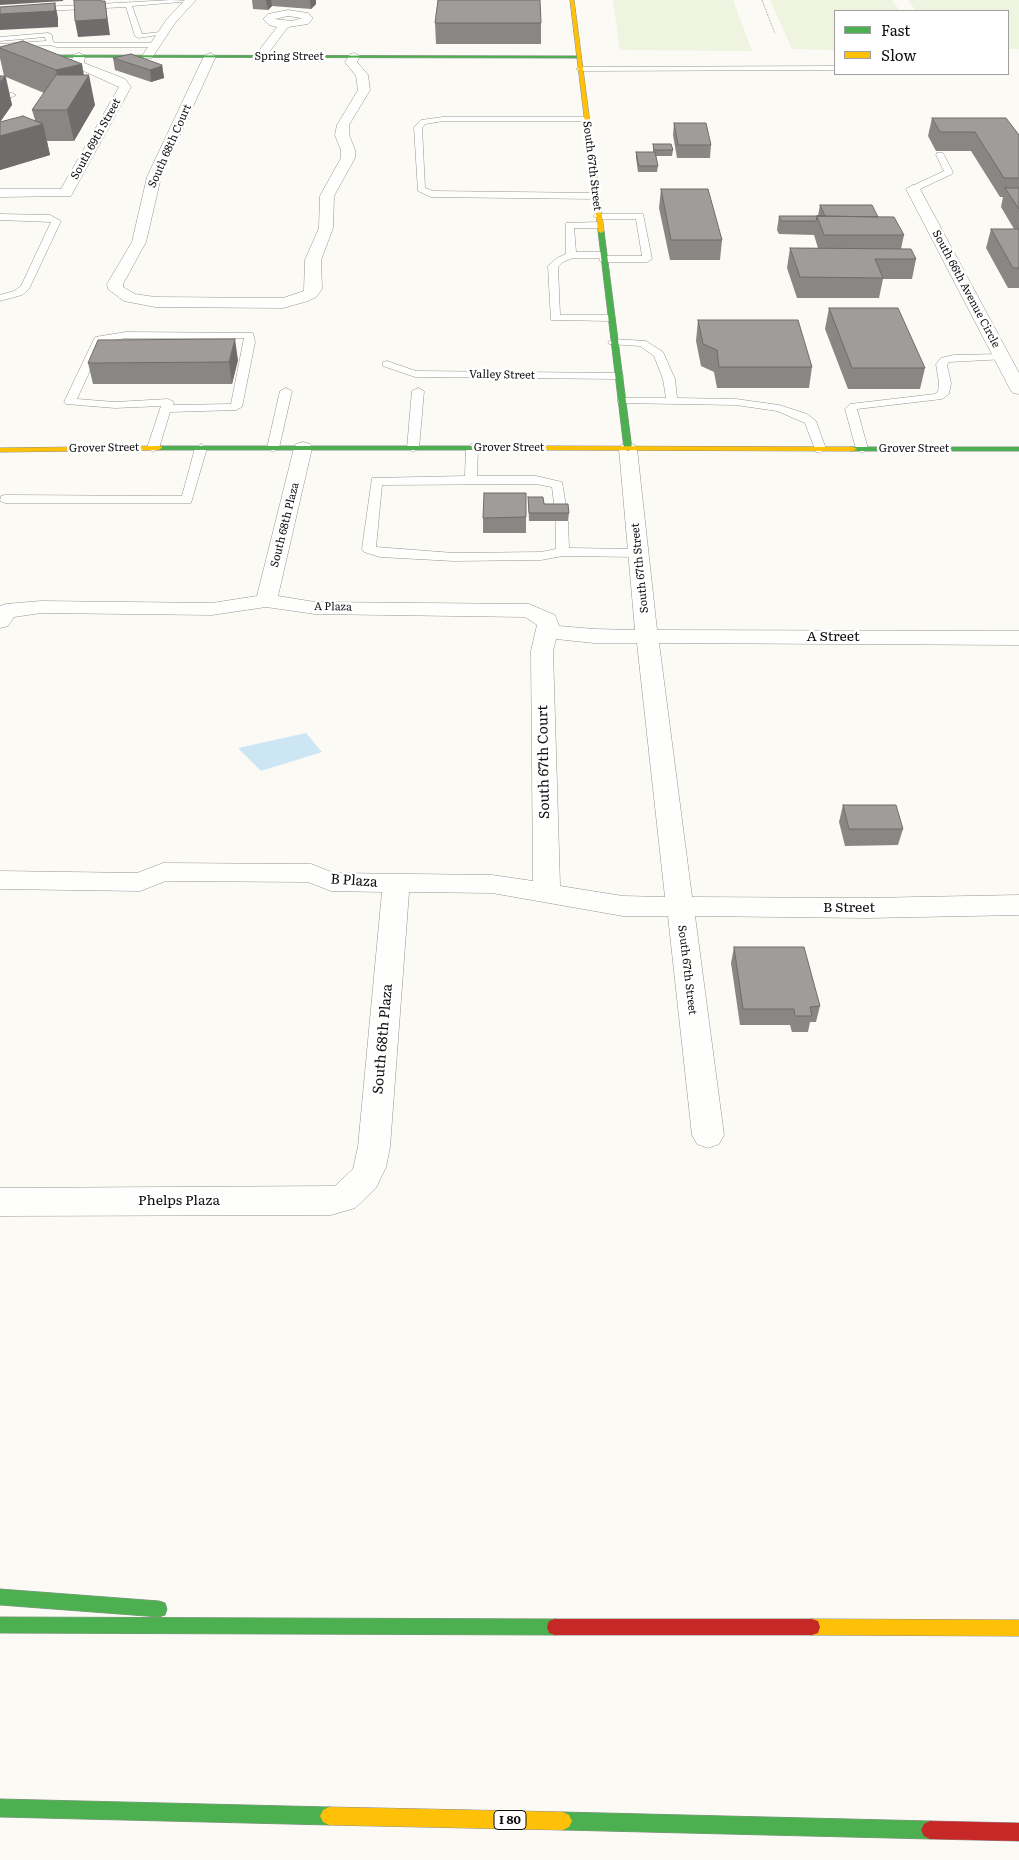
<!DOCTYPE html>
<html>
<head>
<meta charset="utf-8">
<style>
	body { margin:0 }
	#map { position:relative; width:1019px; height:1860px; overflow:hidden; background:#fbfaf4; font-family:Literata,serif }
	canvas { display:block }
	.legend { position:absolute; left:834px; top:10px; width:175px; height:65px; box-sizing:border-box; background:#fff; border:1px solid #9f9f9f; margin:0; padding:6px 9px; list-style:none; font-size:15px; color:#0f0f0f }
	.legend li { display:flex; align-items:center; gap:10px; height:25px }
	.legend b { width:25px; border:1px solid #9f9f9f }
</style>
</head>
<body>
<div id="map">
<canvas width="1019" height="1860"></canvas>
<ul class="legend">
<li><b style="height:6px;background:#4caf50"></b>Fast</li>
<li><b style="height:6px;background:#ffc107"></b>Slow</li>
</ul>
</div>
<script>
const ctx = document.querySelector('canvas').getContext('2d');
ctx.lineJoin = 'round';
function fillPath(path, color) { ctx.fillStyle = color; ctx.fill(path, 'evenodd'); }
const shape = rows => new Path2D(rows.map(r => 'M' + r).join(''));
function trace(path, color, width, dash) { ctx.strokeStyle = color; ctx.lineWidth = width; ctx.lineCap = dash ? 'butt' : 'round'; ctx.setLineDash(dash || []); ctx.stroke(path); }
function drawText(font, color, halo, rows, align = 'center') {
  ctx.font = font + ' Literata,serif'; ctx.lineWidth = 5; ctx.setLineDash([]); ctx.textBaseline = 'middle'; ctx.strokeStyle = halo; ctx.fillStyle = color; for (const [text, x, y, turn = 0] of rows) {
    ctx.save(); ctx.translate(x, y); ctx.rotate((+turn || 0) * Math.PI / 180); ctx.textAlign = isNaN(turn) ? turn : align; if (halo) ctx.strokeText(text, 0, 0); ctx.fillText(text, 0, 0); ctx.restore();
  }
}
fillPath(shape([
	[613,0,733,0,752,51,620,50],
	[770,0,892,0,900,11,835,11,835,50,792,49],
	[908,0,1019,0,1019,49,1008,49,1008,11,916,11]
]), '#eef4df');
fillPath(shape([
	[306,733,322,752,261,771,238,748]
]), '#cce7f3');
const lane = shape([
	[171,0,193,1,132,6,142,34,160,32,164,34,139,38,135,36,126,7,44,11,41,9,44,7,171,0],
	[48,33,52,35,53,42,57,43,155,43,159,45,155,47,57,47,50,45,0,48,0,44,46,41,45,37,0,41,0,37,48,33],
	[835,66,835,70,580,71,576,69,580,67,835,66],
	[0,93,12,93,16,95,12,97,0,97,0,93],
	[443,117,586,117,590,119,586,121,443,121,426,124,422,128,425,188,433,191,596,193,600,196,596,199,431,197,418,191,414,127,421,120,443,117],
	[937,153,943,153,953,172,952,174,916,191,910,191,910,187,944,171,936,155,937,153],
	[0,214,50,215,61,221,29,289,22,295,0,301,0,295,14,291,21,286,51,222,0,220,0,214],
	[595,214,643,214,652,259,647,262,603,262,600,261,599,258,573,258,563,262,558,267,560,315,611,315,616,318,611,321,551,320,548,266,557,258,566,254,566,223,599,222,604,225,599,228,574,228,576,252,603,252,606,253,607,256,642,256,636,219,598,219,593,216,595,214],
	[126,332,253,333,255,342,242,407,236,410,170,412,159,448,153,452,147,448,161,406,115,408,66,404,64,402,95,337,126,332],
	[126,338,244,338,231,404,173,405,174,402,168,399,115,402,77,399,103,342,126,338],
	[613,339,646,341,663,352,675,379,677,398,736,399,779,405,807,414,816,421,826,449,820,453,816,452,805,423,777,411,736,405,618,403,618,399,622,398,666,398,663,379,654,356,640,346,609,344,608,342,613,339],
	[1002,354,1006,355,1006,359,949,362,947,365,951,383,949,394,942,399,857,409,868,449,862,453,856,449,845,409,850,404,935,394,938,392,939,383,936,364,941,358,954,355,1002,354],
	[387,361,416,371,618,373,624,376,618,379,415,377,383,366,383,362,387,361],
	[286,388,292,391,279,448,273,452,267,448,280,391,286,388],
	[418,388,424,391,419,448,413,452,407,448,412,391,418,388],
	[201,444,207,448,191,503,5,503,0,501,1,496,5,495,182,496,195,448,201,444],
	[472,444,478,448,477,476,536,476,562,482,567,512,565,515,557,515,555,512,552,487,536,484,382,485,376,547,454,553,541,552,556,549,556,521,562,517,568,521,569,548,638,549,645,553,638,557,563,556,541,560,454,561,380,557,364,552,362,549,372,478,465,476,466,448,472,444]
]);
const street = shape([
	[185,0,196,0,175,23,152,58,144,58,142,56,167,19,185,0],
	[288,10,308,13,313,18,308,24,288,27,264,59,256,59,254,57,277,27,269,25,263,19,268,14,288,10],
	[288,16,301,18,302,18,292,21,275,19,288,16],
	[79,53,85,56,84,63,125,79,131,87,71,196,0,197,0,189,61,189,119,87,75,67,71,61,75,54,79,53],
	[210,53,216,56,161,177,146,242,123,284,123,287,135,294,155,297,283,298,304,291,305,260,319,228,320,196,341,158,341,150,335,135,337,125,358,90,356,76,345,62,350,54,354,53,360,56,357,62,368,75,370,90,349,125,349,135,355,150,355,158,334,196,333,228,321,260,322,289,316,297,308,301,283,308,155,307,124,301,108,289,107,284,132,242,147,177,204,56,210,53],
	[913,185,920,189,1019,373,1019,394,1013,393,1010,389,906,189,913,185],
	[303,442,310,444,312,448,278,596,315,602,529,604,555,615,559,626,594,629,635,630,619,449,621,445,628,443,635,445,637,449,657,630,1019,631,1019,645,659,643,692,897,867,898,1019,895,1019,915,867,918,695,916,724,1135,719,1144,708,1148,697,1144,692,1135,668,916,623,916,492,893,409,892,390,1147,386,1167,376,1188,355,1208,331,1215,0,1216,0,1188,335,1186,353,1169,358,1147,382,892,331,891,308,882,166,881,140,891,0,889,0,871,137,873,163,863,311,864,334,873,492,875,533,881,531,651,537,625,525,617,315,614,266,607,212,615,41,613,14,617,8,626,0,628,0,606,6,604,41,601,212,603,257,596,294,448,296,444,303,442],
	[556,639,594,643,637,643,665,897,623,896,560,886,553,651,556,639]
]);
const fast = shape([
	[0,55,578,56,580,57,578,58,0,57,0,55],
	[601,229,604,231,632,449,628,451,624,449,598,231,601,229],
	[155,446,544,446,548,448,544,450,158,450,154,448,155,446],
	[850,447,1019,447,1019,451,850,451,850,447],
	[0,1589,159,1601,165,1603,167,1609,165,1615,159,1617,0,1605,0,1589],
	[0,1617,555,1619,561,1621,563,1627,561,1633,555,1635,0,1633,0,1617],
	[0,1799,329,1807,335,1810,338,1816,335,1822,329,1825,0,1817,0,1799],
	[563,1812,930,1821,936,1824,939,1830,936,1836,930,1839,563,1830,557,1827,554,1821,557,1815,563,1812]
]);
const slow = shape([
	[570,0,574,0,604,231,601,233,598,231,570,0],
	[161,446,162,448,158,450,0,452,0,448,161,446],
	[541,446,853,447,857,449,853,451,544,450,541,450,541,446],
	[812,1619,1019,1620,1019,1636,812,1635,806,1633,804,1627,806,1621,812,1619],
	[329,1807,563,1812,569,1815,572,1821,569,1827,563,1830,329,1825,323,1822,320,1816,323,1810,329,1807]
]);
const jam = shape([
	[555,1619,812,1619,818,1621,820,1627,818,1633,812,1635,555,1635,549,1633,547,1627,549,1621,555,1619],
	[930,1821,1019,1823,1019,1841,930,1839,924,1836,921,1830,924,1824,930,1821]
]);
trace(lane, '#959592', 1);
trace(street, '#959592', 1);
trace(fast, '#8c8b89', 1);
trace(slow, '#8c8b89', 1);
trace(jam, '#8c8b89', 1);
trace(shape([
	[762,0,775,34]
]), '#b9b9b8', 1, [2, 1]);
fillPath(lane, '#fefefd');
fillPath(street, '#fefefd');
fillPath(fast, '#4caf50');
fillPath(slow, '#ffc107');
fillPath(jam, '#c62828');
fillPath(shape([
	[252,0,316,0,316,4,311,9,272,6,268,10,253,9],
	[435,23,541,23,541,44,436,44],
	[0,47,84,75,95,105,74,141,47,141,50,155,0,170,0,76,4,76,0,58],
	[6,77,44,93,32,110,35,120,0,122,12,105],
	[113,58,162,65,164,78,151,82,115,70],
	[932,118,1019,135,1019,288,1008,288,986,248,991,229,1014,229,1001,207,1003,197,1000,197,971,151,936,151,928,136],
	[674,123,711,145,710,158,677,158,673,135],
	[653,144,673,150,672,156,656,156,658,166,657,172,638,172,636,158,636,152,653,152],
	[661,189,722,240,720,260,670,260,659,208],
	[820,205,878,217,904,235,901,249,916,259,912,279,883,279,879,298,797,298,787,268,790,248,818,248,814,235,779,234,777,230,779,216,818,216],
	[829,308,925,368,920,389,848,389,825,329],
	[698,320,812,367,809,388,717,388,714,372,701,366,696,341],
	[238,360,232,384,93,384,88,363],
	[526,493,526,533,483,533,483,518],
	[528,497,569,513,568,521,529,521],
	[843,805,903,829,898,845,845,846,839,822],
	[734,947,820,1006,816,1022,810,1022,808,1032,792,1032,790,1025,740,1025,731,963]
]), '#898684');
fillPath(shape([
	[0,0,63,0,63,1,0,5],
	[266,0,271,0,272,6,268,10],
	[310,0,316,0,316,4,311,9],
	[105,1,110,35,78,37,75,21],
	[55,3,58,18,58,27,0,30,0,14],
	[82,64,85,81,89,75,95,105,74,141,67,110,62,100,56,70],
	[162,65,164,78,151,82,150,70],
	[5,76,12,105,0,122,0,82],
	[43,124,50,155,0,170,0,136],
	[235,339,238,360,232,384,229,362]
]), '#6f6d6b');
const building = shape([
	[74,0,101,0,101,1,105,1,107,19,75,21,74,0],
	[438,0,540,0,541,23,435,23,438,0],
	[55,3,55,11,0,14,0,7,55,3],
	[23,41,82,64,56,70,0,48,0,47,23,41],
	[131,54,162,65,162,66,150,70,113,58,131,54],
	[56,75,89,75,67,110,32,110,56,75],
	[0,76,5,76,0,82,0,76],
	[23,116,43,124,0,136,0,122,23,116],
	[932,118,1006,118,1019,135,1019,178,1004,178,975,132,940,132,932,118],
	[674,123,706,123,711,145,678,145,674,123],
	[653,144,671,144,673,150,654,150,653,144],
	[636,152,655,152,658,166,639,166,636,152],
	[1005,188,1019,188,1019,209,1005,188],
	[661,189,708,189,722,240,671,240,661,189],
	[820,205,872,205,878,217,817,216,816,221,781,221,779,216,825,216,820,205],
	[817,216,894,217,904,235,824,235,817,216],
	[991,229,1019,229,1019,268,1013,268,991,229],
	[790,248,911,249,916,259,875,259,883,278,800,277,790,248],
	[829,308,898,308,925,368,852,368,829,308],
	[698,320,798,320,812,367,719,367,717,350,703,344,698,320],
	[235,339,229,362,88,363,98,340,235,339],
	[484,493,526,493,526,517,483,518,484,493],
	[528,497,543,497,544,504,568,504,569,513,529,513,528,497],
	[843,805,896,805,903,829,849,829,843,805],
	[734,947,804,947,820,1006,810,1007,812,1016,795,1016,794,1009,743,1009,734,947]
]);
fillPath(building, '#9f9c99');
trace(building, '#6f6d6b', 1);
drawText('11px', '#0f0f0f', '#fff', [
	["Spring Street",289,57],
	["South 69th Street",96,139,-61],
	["South 68th Court",170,146,-66],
	["South 67th Street",592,166,83],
	["South 66th Avenue Circle",966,289,62],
	["Valley Street",502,375,1],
	["Grover Street",104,448,-1],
	["Grover Street",509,448],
	["Grover Street",914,449],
	["South 68th Plaza",285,525,-76],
	["South 67th Street",640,568,-96],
	["A Plaza",333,607,1],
	["South 67th Street",687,970,83]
]);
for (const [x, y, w] of [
	[510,1820,32]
]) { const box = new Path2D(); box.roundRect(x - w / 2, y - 9.5, w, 19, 4); ctx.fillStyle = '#fff'; ctx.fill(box); trace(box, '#0f0f0f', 1); }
drawText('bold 12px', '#0f0f0f', null, [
	["I 80",510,1820]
]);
drawText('14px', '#0f0f0f', '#fff', [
	["A Street",833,637],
	["South 67th Court",544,762,-91],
	["B Plaza",354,881,4],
	["B Street",849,908],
	["South 68th Plaza",383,1039,-85],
	["Phelps Plaza",179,1201]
]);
</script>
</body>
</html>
